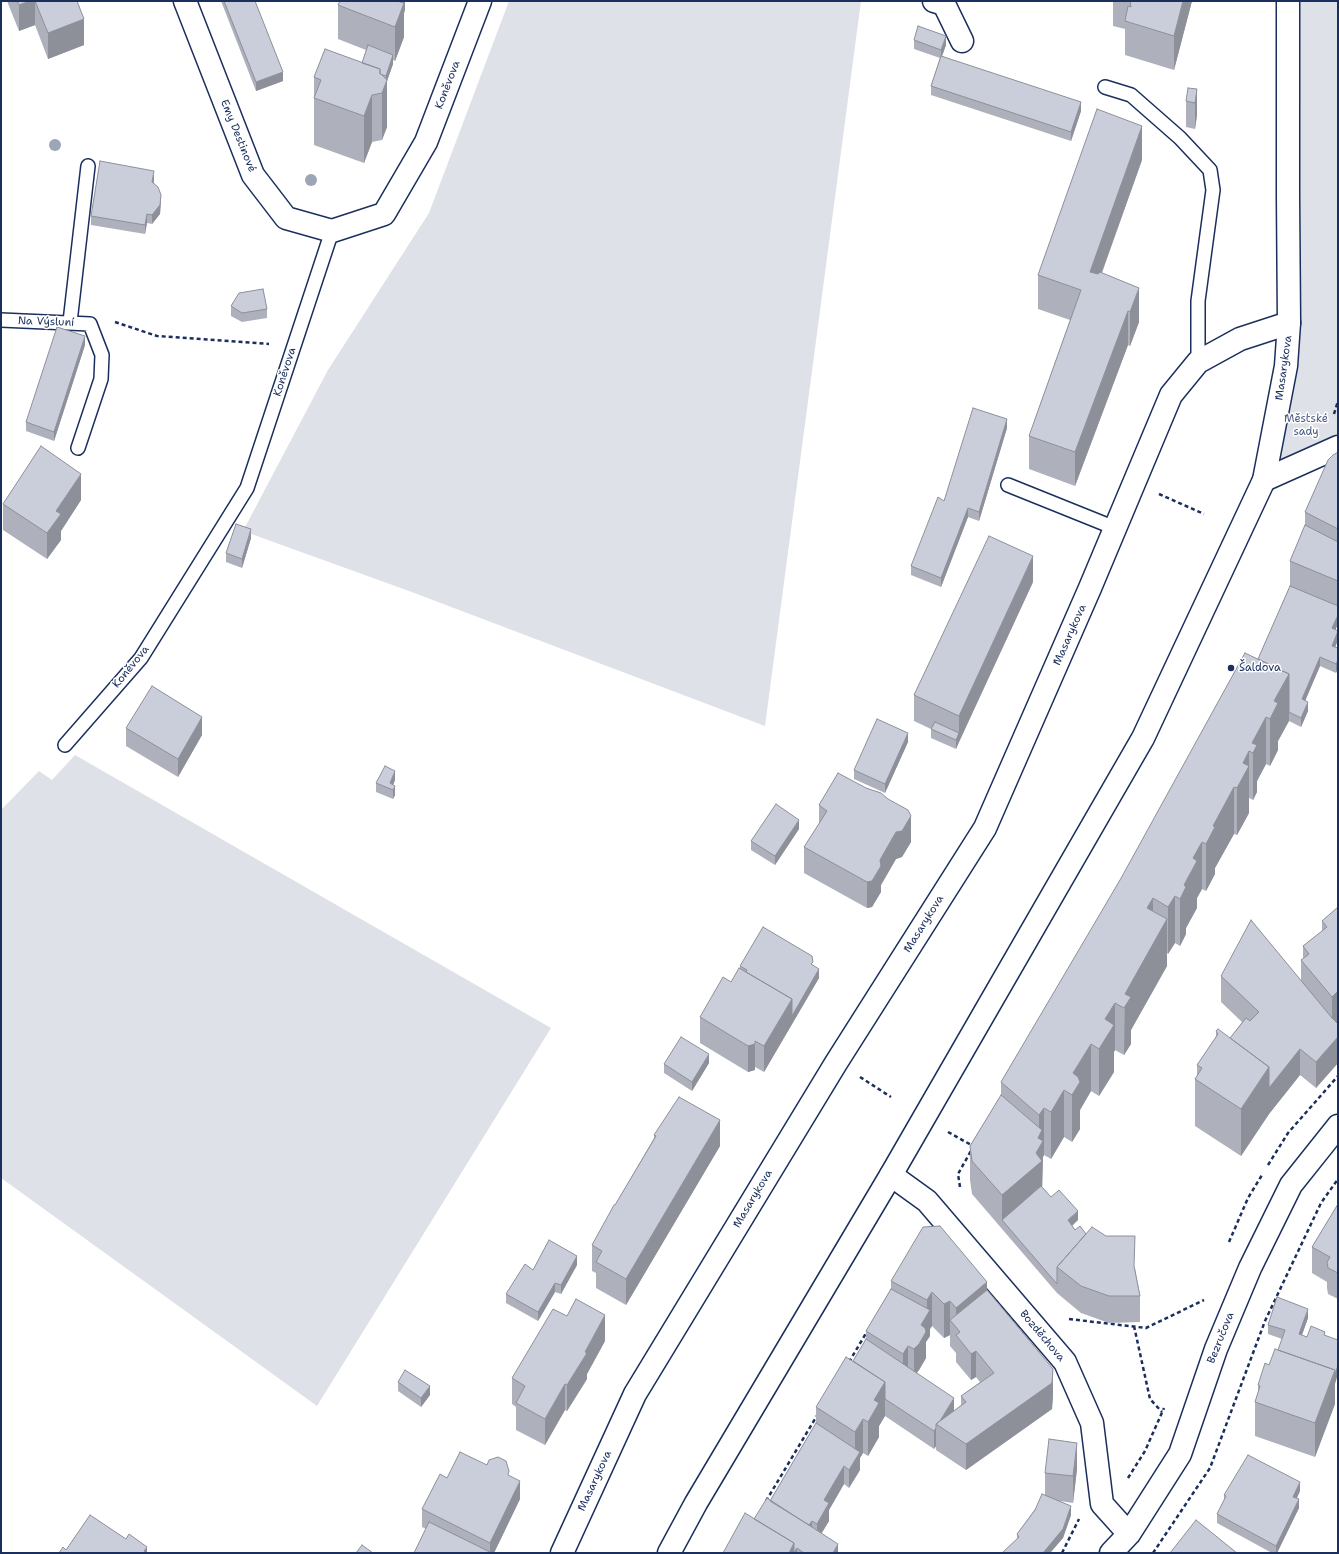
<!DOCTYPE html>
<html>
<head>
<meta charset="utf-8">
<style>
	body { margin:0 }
	#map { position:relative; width:1339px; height:1554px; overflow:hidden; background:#fff; font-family:"Shantell Sans",sans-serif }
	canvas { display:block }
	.frame { position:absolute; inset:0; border:2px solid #1b2f5e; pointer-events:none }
</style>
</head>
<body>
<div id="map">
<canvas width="1339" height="1554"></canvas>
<div class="frame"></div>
</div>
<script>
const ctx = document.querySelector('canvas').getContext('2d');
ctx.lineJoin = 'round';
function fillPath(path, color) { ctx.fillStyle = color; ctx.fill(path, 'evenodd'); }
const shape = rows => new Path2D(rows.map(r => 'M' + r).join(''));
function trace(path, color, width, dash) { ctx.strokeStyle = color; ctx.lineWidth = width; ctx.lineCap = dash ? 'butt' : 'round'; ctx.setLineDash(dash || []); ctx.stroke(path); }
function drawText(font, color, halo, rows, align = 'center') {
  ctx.font = font + ' "Shantell Sans",sans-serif'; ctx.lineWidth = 3; ctx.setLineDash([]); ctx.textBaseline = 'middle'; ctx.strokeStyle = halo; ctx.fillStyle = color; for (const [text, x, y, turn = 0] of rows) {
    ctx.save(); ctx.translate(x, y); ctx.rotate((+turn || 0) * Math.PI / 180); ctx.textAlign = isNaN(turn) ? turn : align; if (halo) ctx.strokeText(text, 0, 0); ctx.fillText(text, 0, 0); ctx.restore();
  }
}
fillPath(shape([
	[509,1,861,1,765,726,409,591,243,531,328,370,429,213],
	[1288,1,1338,1,1338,447,1264,480,1286,366],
	[75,755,551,1028,317,1406,1,1178,1,810,39,771,52,780]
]), '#dee1e7');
const service = shape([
	[1105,87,1131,95,1180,138,1210,170,1213,190,1198,301,1198,362],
	[1,320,90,324,102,355,101,379,78,448],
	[70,322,88,166],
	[1008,485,1115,528],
	[65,745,141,658,247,488,332,231]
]);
const minor = shape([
	[185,1,253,175,286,218,332,231,384,214,426,142,480,1],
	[934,1,944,4,962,41],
	[1264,480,1338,447],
	[891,1175,927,1201,1065,1362,1092,1423,1102,1504,1129,1534],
	[562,1553,635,1394,836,1063,985,828,1090,588,1171,395,1198,362,1240,339,1289,323],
	[1111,1553,1129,1534,1180,1454,1216,1349,1250,1268,1291,1185,1338,1126]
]);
const tertiary = shape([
	[669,1553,696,1503,891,1175,1143,738,1264,480,1286,366,1289,323,1288,197,1288,1]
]);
trace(service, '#1b2f5e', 16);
trace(minor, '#1b2f5e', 25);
trace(tertiary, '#1b2f5e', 25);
trace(shape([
	[115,322,157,336,269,344],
	[1334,414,1338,401],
	[1159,494,1204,514],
	[860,1077,891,1097],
	[948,1132,973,1146],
	[1268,1165,1288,1133,1338,1076],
	[960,1187,958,1174,972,1149],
	[1229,1242,1248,1198,1262,1175],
	[1069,1319,1146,1328,1204,1300],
	[1134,1326,1150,1399,1162,1412],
	[849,1362,868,1330],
	[1128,1478,1145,1451,1164,1408],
	[766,1501,818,1414],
	[1062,1553,1079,1519],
	[1153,1553,1210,1468,1265,1321,1321,1203,1338,1179]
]), '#1b2f5e', 2.5, [4, 3]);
trace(service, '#fff', 13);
trace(minor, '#fff', 22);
trace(tertiary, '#fff', 22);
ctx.fillStyle = '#9da5b9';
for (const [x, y] of [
	[55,145],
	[311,180]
]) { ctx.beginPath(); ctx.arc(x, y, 6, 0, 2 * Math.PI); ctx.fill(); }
fillPath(shape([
	[7,1,77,1,84,45,48,59,35,25,19,31],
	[221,1,255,1,283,81,256,91],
	[405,1,405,10,404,13,404,37,395,61,393,60,393,64,387,81,387,127,382,140,372,142,364,163,314,145,314,77,362,63,366,50,338,39,338,5],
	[1113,1,1192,1,1174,70,1125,55,1125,29,1113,26],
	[914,40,946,45,942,56,1081,111,1071,141,931,95,931,86,940,58,914,49],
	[1197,89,1197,115,1195,129,1186,127,1186,101],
	[1142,160,1102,273,1139,322,1130,346,1128,345,1075,486,1029,469,1029,436,1070,320,1038,309,1038,275],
	[154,180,154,183,161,204,160,214,152,224,147,223,145,234,91,225,91,216],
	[231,306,267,309,267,318,242,322,231,316],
	[85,345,54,441,26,431,26,422],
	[1007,428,979,521,968,517,941,587,911,575,911,566,944,501],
	[1338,452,1338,624,1335,630,1338,640,1335,647,1338,648,1336,673,1320,666,1305,701,1308,711,1301,727,1289,721,1278,741,1278,750,1270,766,1266,764,1257,781,1257,792,1253,800,1249,798,1249,813,1237,835,1234,834,1215,868,1215,874,1206,891,1202,889,1197,898,1197,908,1186,928,1186,934,1180,946,1175,943,1168,954,1167,953,1167,966,1131,1030,1131,1044,1124,1055,1115,1050,1114,1052,1114,1072,1099,1096,1091,1091,1080,1110,1080,1129,1072,1142,1064,1137,1051,1159,1044,1155,1043,1157,1042,1187,1051,1197,1078,1220,1072,1226,1075,1230,1086,1234,1135,1268,1140,1296,1140,1322,1109,1323,1081,1313,1057,1293,972,1194,970,1180,970,1146,1001,1095,1001,1082,1258,659,1290,586,1290,561,1305,525,1305,512],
	[81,500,61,531,61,540,47,559,3,530,3,504],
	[251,538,242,568,226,562,226,553],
	[1033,582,959,742,956,749,931,738,931,729,914,721,914,695],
	[126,728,202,735,178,777,126,746],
	[908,742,885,793,854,779,854,770],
	[395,780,393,785,395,795,393,799,376,792,376,783],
	[819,805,911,842,902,857,896,859,881,885,881,892,872,907,867,908,804,873,804,847,819,824],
	[799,829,775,865,751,850,751,841],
	[1338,907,1338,1063,1316,1088,1300,1075,1269,1114,1241,1156,1195,1126,1195,1079,1197,1076,1197,1065,1216,1037,1216,1031,1230,1038,1242,1022,1221,1002,1221,976,1301,981,1301,960,1303,959,1303,946,1322,931,1322,921],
	[813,965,819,978,764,1072,755,1067,755,1070,748,1072,700,1043,700,1017,731,982,740,968,740,966],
	[709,1063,692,1091,664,1073,664,1064],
	[654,1135,720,1146,626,1305,596,1288,596,1273,592,1271,592,1245,654,1138],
	[1338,1204,1338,1299,1328,1294,1327,1288,1327,1282,1312,1273,1312,1247],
	[577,1265,561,1294,555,1292,538,1321,506,1303,506,1294,533,1270],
	[891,1281,987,1290,1053,1395,1052,1409,966,1470,936,1450,936,1446,934,1449,885,1416,879,1426,879,1437,868,1456,863,1453,860,1458,860,1470,849,1488,844,1484,829,1510,829,1521,821,1534,838,1553,723,1553,770,1501,816,1423,816,1407,853,1361,866,1339,866,1331,891,1289],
	[932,1326,944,1338,950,1335,950,1346,956,1353,956,1362,971,1380,976,1377,980,1382,961,1396,961,1405,954,1411,917,1373,919,1370,926,1358,926,1342,930,1336,930,1329],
	[1308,1318,1302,1335,1307,1337,1325,1335,1335,1384,1335,1404,1315,1457,1255,1436,1255,1402,1258,1393,1258,1385,1269,1365,1278,1350,1282,1339,1268,1334,1268,1325],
	[605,1341,587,1374,587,1379,567,1411,565,1410,545,1445,516,1430,516,1407,512,1404,512,1378],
	[398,1382,430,1395,421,1407,398,1391],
	[1077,1469,1073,1503,1060,1501,1071,1515,1063,1538,1050,1553,1002,1553,1017,1539,1017,1534,1045,1495,1045,1473],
	[509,1476,520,1499,494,1553,414,1553,426,1529,422,1527,422,1509,447,1478],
	[1300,1491,1297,1498,1299,1508,1277,1553,1272,1553,1217,1523,1217,1514,1224,1500,1224,1495]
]), '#aeb1bb');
fillPath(shape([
	[30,1,35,1,35,25,19,31,19,5],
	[396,1,405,1,405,10,404,13,404,37,395,61,395,27],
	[1183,1,1192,1,1174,70,1174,36],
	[84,19,84,45,48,59,48,33],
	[946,36,946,45,941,59,941,50],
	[393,55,393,64,387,81,387,127,382,140,382,93,386,84,386,76],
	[283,72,283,81,256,91,256,82],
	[1197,89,1197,115,1195,129,1195,103],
	[372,95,372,142,364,163,364,116],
	[1081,102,1081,111,1071,141,1071,132],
	[1142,126,1142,160,1090,305,1090,272],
	[154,171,154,180,152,191,152,182],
	[161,195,160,214,152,224,152,215],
	[147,214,147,223,145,234,145,225],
	[1139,288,1139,322,1130,346,1130,312],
	[1128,311,1128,345,1075,486,1075,452],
	[85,336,85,345,54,441,54,432],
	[1007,419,1007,428,979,521,979,512],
	[81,474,81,500,61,531,61,540,47,559,47,533,56,511],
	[968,508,968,517,941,587,941,578],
	[251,529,251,538,242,568,242,559],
	[1033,556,1033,582,959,742,956,749,956,740,959,733,959,716],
	[1338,615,1338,624,1332,637,1332,628],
	[1338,631,1338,640,1332,655,1332,646],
	[1320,657,1320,666,1302,708,1302,699],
	[1338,660,1338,669,1336,673,1336,664],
	[1289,674,1289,721,1278,741,1278,750,1270,766,1270,719,1274,701],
	[1308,702,1308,711,1301,727,1301,718],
	[202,717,202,735,178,777,178,759],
	[1266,717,1266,764,1257,781,1257,792,1253,800,1253,753,1252,743],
	[908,733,908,742,885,793,885,784],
	[1249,751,1249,813,1237,835,1237,788,1243,763],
	[395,771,395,780,391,790,390,783],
	[395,786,395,795,393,799,393,790],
	[1234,787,1234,834,1215,868,1215,874,1206,891,1206,844,1213,826],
	[911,816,911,842,902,857,896,859,881,885,881,892,872,907,867,908,867,882,896,832],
	[799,820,799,829,775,865,775,856],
	[1202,842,1202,889,1197,898,1197,908,1186,928,1186,934,1180,946,1180,899,1193,858],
	[1175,896,1175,943,1168,954,1168,907],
	[1153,898,1153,944,1167,919,1167,966,1131,1030,1131,1044,1124,1055,1125,994,1147,908],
	[819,969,819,978,764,1072,764,1046,792,999],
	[1338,991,1338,1063,1316,1088,1316,1062,1332,1044,1332,997],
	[1115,1003,1115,1050,1114,1052,1114,1072,1099,1096,1099,1049,1105,1019],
	[755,1041,755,1070,748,1072,748,1046],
	[1091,1044,1091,1091,1080,1110,1080,1129,1072,1142,1072,1095,1073,1073],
	[1300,1049,1300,1075,1269,1114,1241,1156,1241,1109,1269,1067],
	[709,1054,709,1063,692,1091,692,1082],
	[1064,1090,1064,1137,1051,1159,1051,1112],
	[1044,1108,1044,1155,1043,1157,1042,1194,1002,1220,1002,1195,1036,1153,1038,1138,1039,1135,1039,1115],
	[720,1120,720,1146,626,1305,626,1279],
	[1078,1211,1078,1220,1068,1229,1068,1220],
	[577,1256,577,1265,561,1294,561,1285],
	[987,1282,987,1316,960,1332,956,1327,956,1308],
	[555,1283,555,1292,538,1321,538,1312],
	[932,1292,932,1326,930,1329,930,1336,926,1342,926,1358,919,1370,914,1376,914,1349,921,1325,927,1314,927,1300],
	[950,1301,950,1335,944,1338,944,1304],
	[1308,1309,1308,1318,1299,1343,1299,1334],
	[605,1315,605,1341,587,1374,587,1379,567,1411,567,1385],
	[908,1346,908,1372,903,1380,903,1354],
	[976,1351,976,1377,971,1380,971,1354],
	[1338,1365,1338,1374,1335,1384,1335,1404,1315,1457,1315,1423,1335,1370],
	[1053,1369,1053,1395,1052,1409,966,1470,966,1444],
	[885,1382,885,1416,879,1426,879,1437,868,1456,868,1422,874,1400],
	[565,1384,565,1410,545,1445,545,1419],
	[430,1386,430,1395,421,1407,421,1398],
	[954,1398,954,1415,938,1425],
	[863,1419,863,1453,860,1458,860,1470,849,1488,849,1470,855,1459,855,1432],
	[936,1428,936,1446,934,1449,934,1431],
	[1077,1443,1077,1469,1073,1503,1073,1476],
	[844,1466,844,1484,829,1510,829,1521,817,1541,817,1524,824,1500],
	[520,1481,520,1499,494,1553,490,1553,490,1543],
	[1300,1482,1300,1491,1293,1506,1293,1497],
	[1299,1499,1299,1508,1277,1553,1276,1553,1276,1546],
	[1071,1506,1071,1515,1063,1538,1050,1553,1043,1553],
	[812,1521,812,1538,805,1532],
	[794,1543,794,1553,789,1553],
	[838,1544,838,1553,833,1553],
	[147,1547,147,1553,144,1553,144,1551],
	[797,1548,797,1553,794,1553]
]), '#8d9099');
const building = shape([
	[17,1,30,1,19,5,17,1],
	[35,1,77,1,84,19,48,33,35,1],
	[224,1,255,1,283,72,256,82,224,1],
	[340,1,397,1,404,3,395,27,338,5,340,1],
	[1130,1,1183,1,1174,36,1125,21,1128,6,1131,7,1130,1],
	[918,26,946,36,941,50,914,40,918,26],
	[368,45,393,55,386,76,380,74,380,69,362,63,368,45],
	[325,49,380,69,380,73,387,80,382,93,372,95,364,116,314,98,321,80,314,77,325,49],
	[941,56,1081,102,1071,132,931,86,941,56],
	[1188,88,1197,89,1195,103,1186,101,1188,88],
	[1097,109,1142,126,1090,272,1098,274,1100,272,1139,288,1130,312,1128,311,1075,452,1029,436,1081,290,1038,275,1097,109],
	[100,161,154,171,152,182,158,187,161,195,160,205,152,215,147,214,145,225,91,216,100,161],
	[263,289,267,309,242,313,231,306,239,293,263,289],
	[57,327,85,336,54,432,26,422,57,327],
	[973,408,1007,419,979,512,968,508,941,578,911,566,938,497,944,501,973,408],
	[41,446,81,474,56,511,61,514,47,533,3,504,41,446],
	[1338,452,1338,529,1305,512,1328,460,1333,455,1338,452],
	[236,524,251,529,242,559,226,553,236,524],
	[1305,525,1338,542,1338,581,1290,561,1305,525],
	[989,536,1033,556,959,716,914,695,989,536],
	[1290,586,1338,606,1338,615,1332,628,1338,631,1332,646,1338,648,1338,660,1336,664,1320,657,1302,699,1308,702,1301,718,1289,712,1289,674,1258,659,1290,586],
	[1245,653,1289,674,1274,701,1278,703,1270,719,1266,717,1252,743,1257,745,1253,753,1249,751,1243,763,1249,766,1237,788,1234,787,1213,826,1215,827,1206,844,1202,842,1193,858,1197,861,1184,885,1186,887,1180,899,1175,896,1168,907,1153,898,1147,908,1167,919,1125,994,1131,997,1124,1008,1115,1003,1105,1019,1114,1025,1099,1049,1091,1044,1073,1073,1078,1077,1080,1082,1072,1095,1064,1090,1051,1112,1044,1108,1039,1115,1001,1082,1120,880,1245,653],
	[152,686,202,717,178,759,126,728,152,686],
	[877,719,908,733,885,784,854,770,877,719],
	[935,722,959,733,956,740,931,729,935,722],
	[385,766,395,771,390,783,395,786,393,790,376,783,385,766],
	[838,773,866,788,881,793,888,799,908,810,911,816,902,831,896,832,880,860,881,866,872,881,867,882,804,847,827,811,819,805,838,773],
	[776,804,799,820,775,856,751,841,776,804],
	[1338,907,1338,991,1332,997,1301,960,1309,954,1303,946,1327,927,1322,921,1338,907],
	[1251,920,1332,1018,1338,1024,1338,1037,1316,1062,1300,1049,1269,1088,1269,1067,1230,1038,1246,1018,1250,1021,1259,1012,1221,976,1251,920],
	[763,927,812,956,813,962,811,964,819,969,792,1016,792,999,746,972,747,970,740,966,763,927],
	[739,968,792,999,764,1046,755,1041,755,1044,748,1046,700,1017,723,977,731,982,739,968],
	[1218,1029,1269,1067,1241,1109,1195,1079,1202,1068,1197,1065,1218,1034,1216,1031,1218,1029],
	[681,1037,709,1054,692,1082,664,1064,681,1037],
	[1001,1095,1042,1130,1038,1138,1043,1141,1036,1153,1042,1161,1002,1195,972,1161,970,1146,1001,1095],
	[679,1097,720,1120,626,1279,596,1262,602,1251,592,1245,614,1205,615,1205,656,1136,654,1135,679,1097],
	[1041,1186,1051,1197,1059,1190,1078,1211,1068,1220,1075,1230,1080,1226,1086,1234,1057,1267,1057,1284,1002,1220,1041,1186],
	[1338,1204,1338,1273,1328,1268,1327,1262,1330,1257,1312,1247,1338,1204],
	[940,1226,987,1282,956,1308,950,1301,944,1304,932,1292,927,1300,891,1281,923,1227,940,1226],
	[1092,1227,1106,1236,1135,1236,1134,1266,1140,1296,1109,1296,1081,1286,1057,1267,1092,1227],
	[549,1240,577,1256,561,1285,555,1283,538,1312,506,1294,525,1264,533,1270,549,1240],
	[891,1289,930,1310,921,1325,925,1328,926,1332,919,1344,914,1349,908,1346,903,1354,866,1331,891,1289],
	[987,1290,1053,1369,1052,1383,966,1444,936,1424,966,1402,961,1396,994,1373,976,1351,971,1354,956,1335,960,1332,950,1320,987,1290],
	[1277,1297,1308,1309,1299,1334,1307,1337,1311,1326,1325,1332,1324,1335,1338,1340,1338,1365,1335,1375,1335,1370,1278,1350,1285,1330,1268,1325,1277,1297],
	[576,1299,605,1315,585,1352,587,1353,567,1385,565,1384,545,1419,516,1403,525,1386,512,1378,553,1309,567,1316,576,1299],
	[866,1339,954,1398,940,1421,936,1424,936,1428,934,1431,885,1399,885,1382,853,1361,866,1339],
	[1275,1349,1335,1370,1315,1423,1255,1402,1260,1386,1258,1385,1265,1363,1269,1365,1275,1349],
	[846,1357,885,1382,874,1400,879,1403,868,1422,863,1419,855,1432,816,1407,846,1357],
	[405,1370,430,1386,421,1398,398,1382,405,1370],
	[816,1423,860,1452,849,1470,844,1466,824,1500,829,1503,817,1524,812,1521,809,1525,770,1501,816,1423],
	[1049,1439,1077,1443,1073,1476,1045,1473,1049,1439],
	[460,1452,487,1465,489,1460,498,1457,506,1461,509,1471,508,1475,520,1481,490,1543,422,1509,440,1474,447,1478,460,1452],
	[1248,1455,1300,1482,1293,1497,1299,1499,1276,1546,1217,1514,1226,1496,1224,1495,1248,1455],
	[1042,1494,1071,1506,1063,1529,1043,1553,1002,1553,1019,1537,1017,1534,1035,1510,1042,1494],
	[767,1498,838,1544,833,1553,804,1553,797,1548,794,1553,794,1543,754,1519,767,1498],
	[745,1513,794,1543,789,1553,723,1553,745,1513],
	[90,1515,126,1539,129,1534,147,1547,144,1551,146,1552,146,1553,59,1553,63,1547,66,1550,90,1515],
	[1196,1520,1237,1553,1170,1553,1196,1520],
	[429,1522,490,1552,490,1553,414,1553,429,1522],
	[362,1545,373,1553,356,1553,362,1545]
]);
fillPath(building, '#caceda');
trace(building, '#8d9099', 1);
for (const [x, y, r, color] of [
	[1231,668,4,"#1b2f5e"]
]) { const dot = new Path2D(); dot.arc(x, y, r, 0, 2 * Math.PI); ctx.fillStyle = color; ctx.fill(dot); trace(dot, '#fff', 1.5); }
drawText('11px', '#1b2f5e', '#fff', [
	["Koněvova",448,85,-69],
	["Emy Destinové",238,136,68],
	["Na Výsluní",46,322,2],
	["Masarykova",1284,368,-82],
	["Koněvova",285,372,-72],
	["Masarykova",1070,635,-66],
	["Koněvova",131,667,-51],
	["Masarykova",924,924,-58],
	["Masarykova",753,1199,-59],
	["Bozděchova",1042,1336,50],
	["Bezručova",1221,1338,-68],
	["Masarykova",595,1481,-65]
]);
drawText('11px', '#4c5c80', '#fff', [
	["Městské",1306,419],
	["sady",1306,432]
]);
drawText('11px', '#1b2f5e', '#fff', [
	["Šaldova",1239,668]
], 'left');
</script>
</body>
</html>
